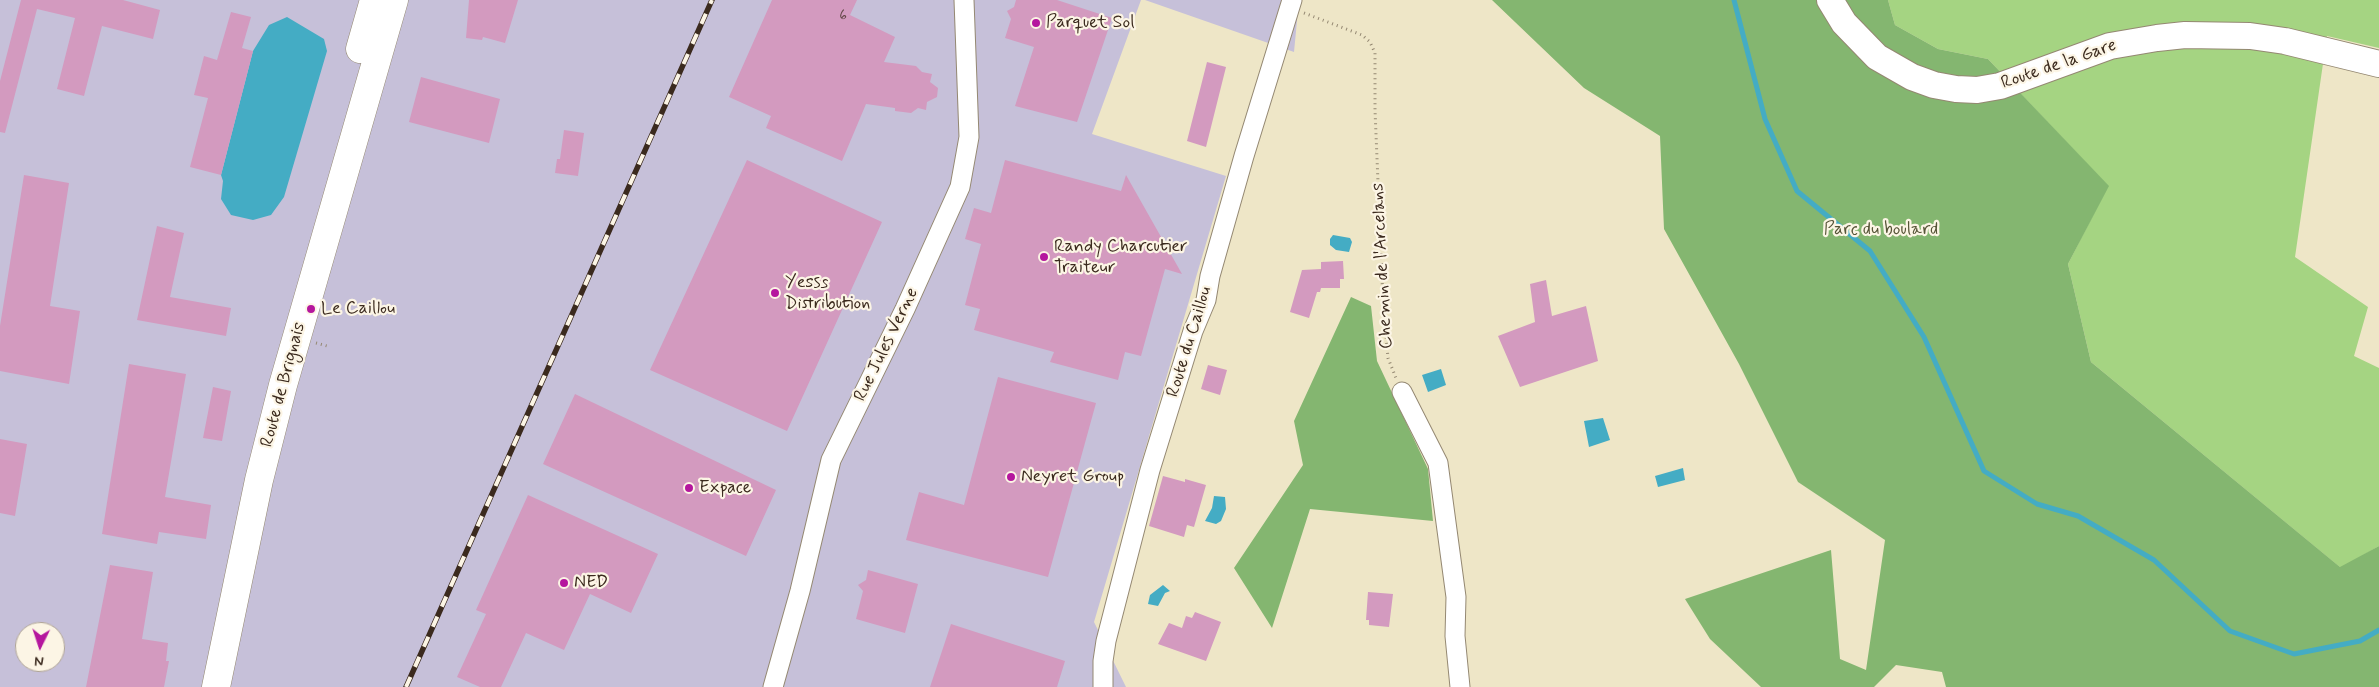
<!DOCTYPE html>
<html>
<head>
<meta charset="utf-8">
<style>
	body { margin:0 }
	#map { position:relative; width:2379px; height:687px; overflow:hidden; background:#eee6c7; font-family:Mynerve,sans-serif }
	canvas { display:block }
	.north { position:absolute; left:15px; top:622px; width:50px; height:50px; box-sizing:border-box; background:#fcf5e5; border:1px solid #afa495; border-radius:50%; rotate:184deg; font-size:14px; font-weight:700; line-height:20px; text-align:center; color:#3b2a1e }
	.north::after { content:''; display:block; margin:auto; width:18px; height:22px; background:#b5179e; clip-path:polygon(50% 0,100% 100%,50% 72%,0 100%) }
</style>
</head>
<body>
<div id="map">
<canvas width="2379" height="687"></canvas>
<div class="north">N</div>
</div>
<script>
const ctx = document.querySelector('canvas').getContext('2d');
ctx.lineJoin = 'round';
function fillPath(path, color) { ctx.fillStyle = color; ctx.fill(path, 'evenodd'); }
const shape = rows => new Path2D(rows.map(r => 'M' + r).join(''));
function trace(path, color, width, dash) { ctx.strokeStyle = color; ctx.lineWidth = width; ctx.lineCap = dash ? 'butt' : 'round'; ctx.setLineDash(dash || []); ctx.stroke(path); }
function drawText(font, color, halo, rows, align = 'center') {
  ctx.font = font + ' Mynerve,sans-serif'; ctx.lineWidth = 4.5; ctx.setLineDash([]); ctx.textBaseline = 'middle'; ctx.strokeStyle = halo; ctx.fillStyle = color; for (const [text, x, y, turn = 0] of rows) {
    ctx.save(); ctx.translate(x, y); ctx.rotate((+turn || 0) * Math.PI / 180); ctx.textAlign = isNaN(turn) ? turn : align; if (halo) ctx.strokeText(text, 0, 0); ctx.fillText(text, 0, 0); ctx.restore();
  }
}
fillPath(shape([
	[0,0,1141,0,1092,134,1226,176,1094,622,1126,687,0,687],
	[25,632,55,632,55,662,25,662],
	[1145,0,1299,0,1294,52]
]), '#c6c0d9');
fillPath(shape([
	[1888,0,2379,0,2379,48,2327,36,2295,257,2368,307,2354,356,2379,368,2379,546,2341,568,2091,362,2068,264,2108,186,1988,59,1938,49,1895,25]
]), '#a5d482');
fillPath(shape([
	[1492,0,1888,0,1895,25,1938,49,1988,59,2109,186,2068,264,2091,362,2340,567,2379,546,2379,687,1946,687,1942,672,1896,665,1874,687,1761,687,1710,639,1685,599,1831,550,1840,659,1866,670,1885,540,1798,482,1739,364,1664,229,1660,136,1584,88],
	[1351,297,1371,306,1377,361,1428,469,1433,521,1310,509,1272,628,1234,568,1303,465,1294,421]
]), '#84b670');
fillPath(shape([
	[287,17,324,39,327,51,284,197,271,215,253,220,231,215,221,199,223,181,221,175,253,51,269,25],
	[1333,235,1350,238,1352,242,1349,252,1336,250,1330,245,1330,239],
	[1441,369,1446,385,1428,392,1422,375],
	[1603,418,1610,440,1589,447,1584,421],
	[1683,468,1685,480,1658,487,1655,476],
	[1214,496,1225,497,1226,509,1221,521,1216,524,1205,521,1212,508],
	[1163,585,1170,591,1165,593,1158,606,1148,604,1150,595]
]), '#44acc4');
trace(shape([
	[1734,0,1765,119,1797,191,1870,251,1924,337,1984,471,2037,504,2078,516,2154,560,2230,631,2294,654,2360,641,2379,630]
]), '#44acc4', 5);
fillPath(shape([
	[21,0,123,0,160,10,153,39,102,26,84,96,57,89,75,18,37,9,5,133,0,132,0,81],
	[469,0,518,0,505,43,483,37,482,40,466,38],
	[772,0,857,0,850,15,895,37,884,62,916,66,922,72,932,74,930,82,938,88,937,97,927,102,926,110,918,108,911,113,895,111,895,108,866,104,842,161,766,128,771,116,729,97],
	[1016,0,1057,0,1112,18,1077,122,1015,106,1034,47,1005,38,1011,19,1007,11,1014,7],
	[231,12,251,17,242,48,253,51,221,175,190,167,208,98,194,95,204,56,217,60],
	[1207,62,1226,67,1206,147,1187,141],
	[421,77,500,99,489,143,409,122],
	[564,130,584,133,578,176,555,173,557,159,560,159],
	[747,160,882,222,787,431,650,370],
	[1005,160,1121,191,1126,175,1182,274,1165,269,1141,356,1125,352,1118,380,1050,362,1054,352,974,330,980,309,965,305,981,244,965,239,974,208,991,213],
	[24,175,69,183,50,306,80,311,69,384,0,371,0,326],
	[157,226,184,233,170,297,231,308,226,336,137,320],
	[1343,261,1344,279,1340,279,1340,288,1321,288,1320,292,1317,292,1309,318,1290,312,1302,270,1321,269,1321,262],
	[1546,280,1552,316,1586,306,1598,361,1520,387,1498,336,1535,322,1530,284],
	[129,364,186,374,165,497,211,505,206,539,159,532,157,544,102,534],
	[1208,365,1227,370,1220,395,1201,389],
	[998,377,1096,403,1048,577,906,540,919,492,964,505],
	[213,387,231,391,222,441,203,438],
	[575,394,776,490,746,556,543,464],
	[0,439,27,444,15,516,0,513],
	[1163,476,1185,482,1185,479,1206,485,1194,527,1187,525,1184,537,1149,526],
	[528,495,658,554,631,613,590,594,564,650,526,633,501,687,480,687,457,677,486,614,476,610],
	[110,565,153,572,142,639,168,643,166,661,169,661,164,687,86,687],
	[868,570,918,584,905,633,856,619,863,591,858,585,866,580],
	[1368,592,1393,594,1389,627,1369,625,1369,620,1366,620],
	[1195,612,1221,622,1206,661,1158,644,1169,623,1182,628,1186,616,1192,618],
	[951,624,1065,661,1057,687,930,687]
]), '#d39abf');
const minor = shape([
	[1402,392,1438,463,1456,597,1455,636,1460,687],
	[773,687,800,591,831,460,905,309,960,187,969,137,964,0],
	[1103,687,1103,661,1106,641,1150,470,1193,331,1206,300,1210,276,1244,156,1292,0]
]);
const secondary = shape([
	[1830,0,1844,23,1877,57,1912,77,1934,85,1956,89,1977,90,2000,86,2110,46,2157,38,2185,35,2250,36,2285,41,2379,64]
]);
const primary = shape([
	[360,49,374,0],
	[216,687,259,480,283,385,394,0]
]);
trace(minor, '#948872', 21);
trace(secondary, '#948872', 28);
trace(primary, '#948872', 29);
trace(shape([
	[1304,13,1362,35,1370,42,1375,53,1375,110,1383,302,1388,358,1396,378],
	[316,343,327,346]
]), '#948872', 3, [1, 4]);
trace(minor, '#fff', 19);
trace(secondary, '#fff', 26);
trace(primary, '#fff', 28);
const rail = shape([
	[406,687,712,0]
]);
trace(rail, '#3b2a1e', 5.5);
trace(rail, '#fcf5e5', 4, [11]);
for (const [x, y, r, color] of [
	[1036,23,5,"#b5179e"],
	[1044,257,5,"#b5179e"],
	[775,293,5,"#b5179e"],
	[311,309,5,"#b5179e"],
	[1011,477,5,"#b5179e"],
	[689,488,5,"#b5179e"],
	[564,583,5,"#b5179e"]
]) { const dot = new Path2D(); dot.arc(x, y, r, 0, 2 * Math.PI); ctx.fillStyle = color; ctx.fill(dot); trace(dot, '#fcf5e5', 2); }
drawText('15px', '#614646', null, [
	["6",843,17]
]);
drawText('18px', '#3b2a1e', '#fcf5e5', [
	["Parquet Sol",1046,23],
	["Randy Charcutier",1054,247],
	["Traiteur",1054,268],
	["Yesss",785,283],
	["Distribution",785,304],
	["Le Caillou",321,309],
	["Neyret Group",1021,477],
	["Expace",699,488],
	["NED",574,583]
], 'left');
drawText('18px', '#3b2a1e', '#fcf5e5', [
	["Route de la Gare",2059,65,-19],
	["Chemin de l'Arcelans",1383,266,-93],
	["Route du Caillou",1190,342,-73],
	["Rue Jules Verne",887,345,-64],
	["Route de Brignais",284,385,-75]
]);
drawText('18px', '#565437', '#fcf5e5', [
	["Parc du boulard",1881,230]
]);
</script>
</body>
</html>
